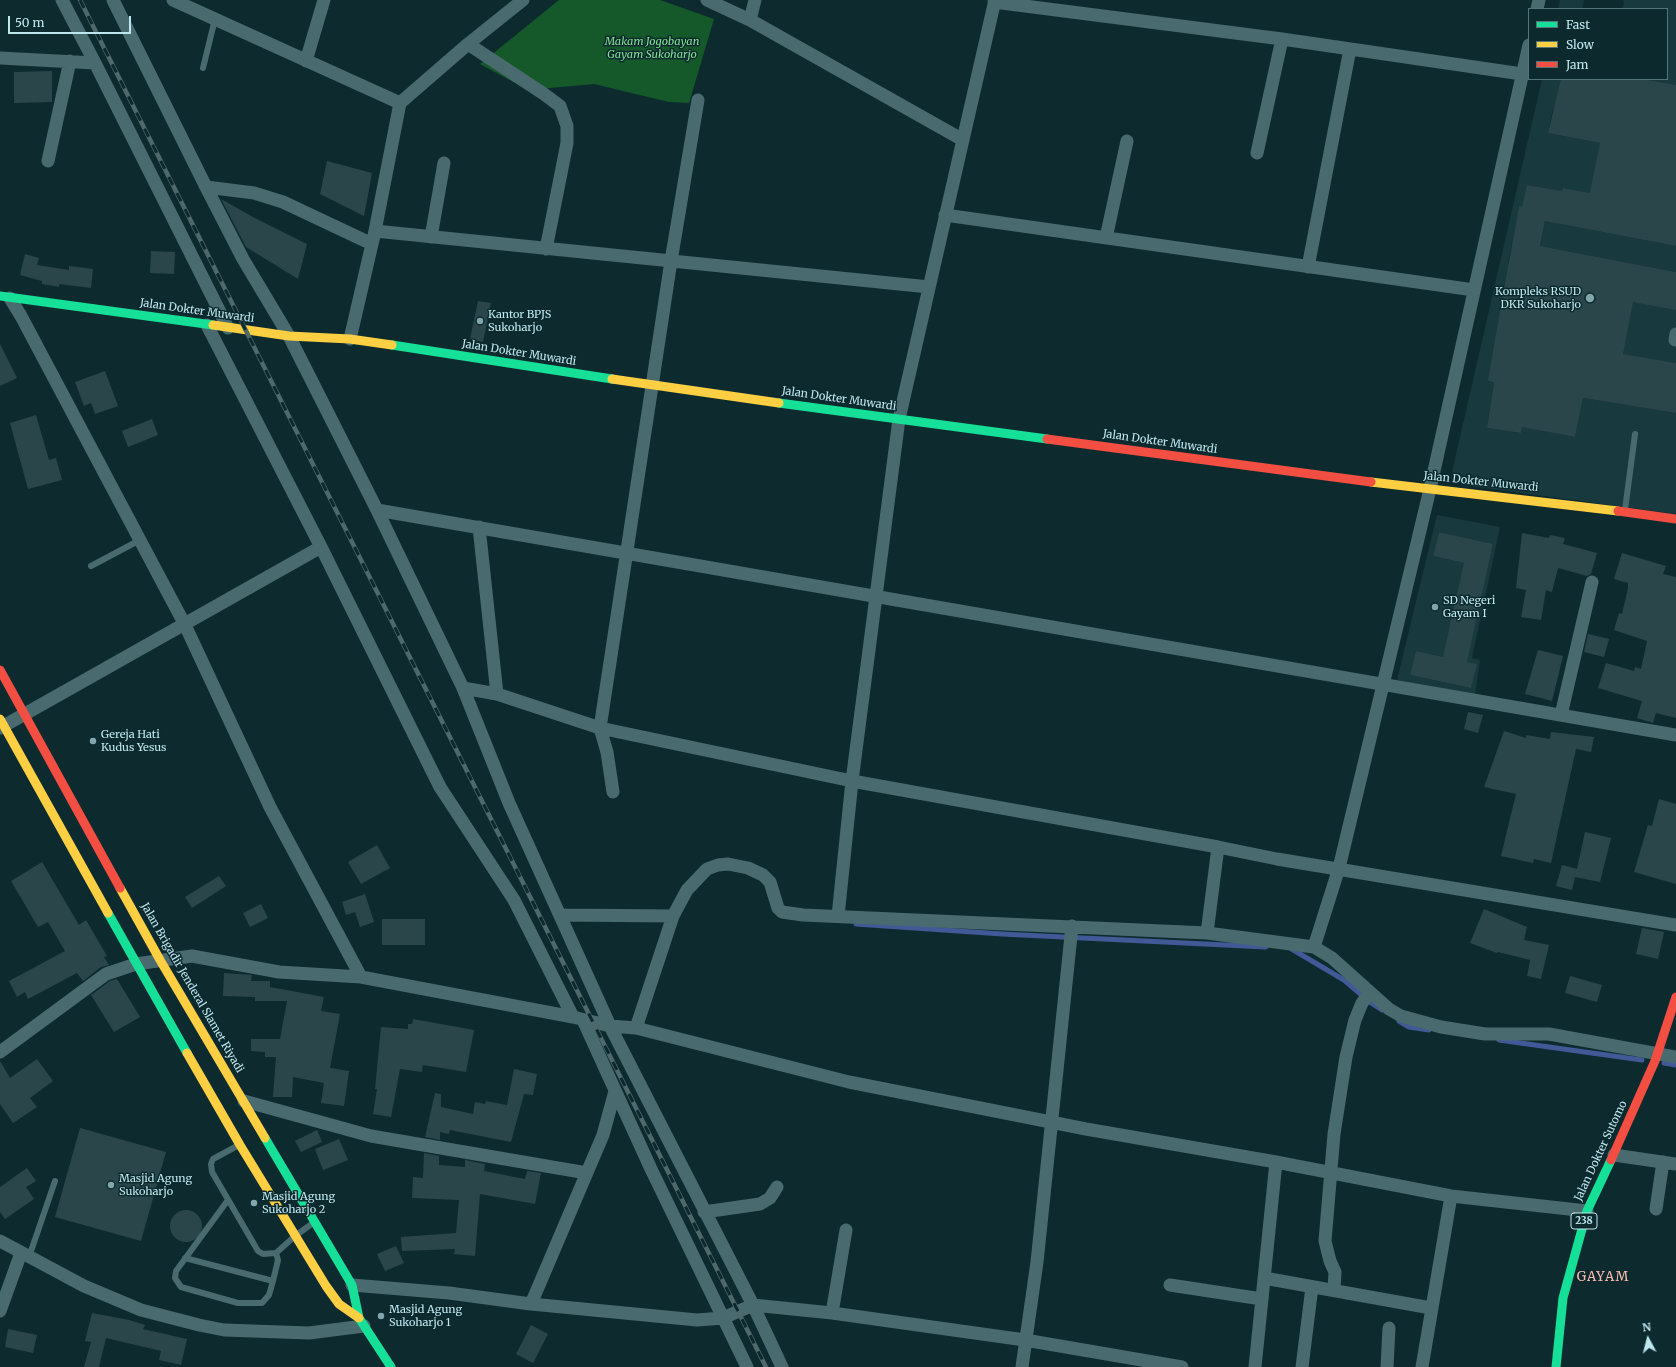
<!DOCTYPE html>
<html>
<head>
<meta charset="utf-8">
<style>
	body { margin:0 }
	#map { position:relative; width:1676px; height:1367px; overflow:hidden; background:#0d2b2f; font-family:Merriweather,serif }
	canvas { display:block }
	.legend { position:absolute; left:1528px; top:8px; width:140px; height:72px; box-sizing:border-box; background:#0c292e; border:1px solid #53757b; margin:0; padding:5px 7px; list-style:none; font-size:12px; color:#bee7ee }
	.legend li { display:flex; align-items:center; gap:8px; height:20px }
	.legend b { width:20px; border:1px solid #53757b }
	.north { position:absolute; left:1628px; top:1319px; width:40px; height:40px; -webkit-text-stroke:3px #0c292e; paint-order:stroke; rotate:353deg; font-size:11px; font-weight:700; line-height:16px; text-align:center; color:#bee7ee }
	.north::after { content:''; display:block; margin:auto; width:14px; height:18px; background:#bee7ee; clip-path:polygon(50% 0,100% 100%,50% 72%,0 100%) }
	.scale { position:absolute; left:8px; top:16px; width:123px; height:18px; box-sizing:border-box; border:2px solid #bee7ee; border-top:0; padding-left:5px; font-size:12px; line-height:14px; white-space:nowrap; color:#bee7ee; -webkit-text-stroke:3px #0c292e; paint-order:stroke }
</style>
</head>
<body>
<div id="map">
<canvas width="1676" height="1367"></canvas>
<ul class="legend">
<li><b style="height:5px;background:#16e098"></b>Fast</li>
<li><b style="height:5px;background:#ffcf43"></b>Slow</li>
<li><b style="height:5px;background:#f24e42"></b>Jam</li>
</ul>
<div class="north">N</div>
<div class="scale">50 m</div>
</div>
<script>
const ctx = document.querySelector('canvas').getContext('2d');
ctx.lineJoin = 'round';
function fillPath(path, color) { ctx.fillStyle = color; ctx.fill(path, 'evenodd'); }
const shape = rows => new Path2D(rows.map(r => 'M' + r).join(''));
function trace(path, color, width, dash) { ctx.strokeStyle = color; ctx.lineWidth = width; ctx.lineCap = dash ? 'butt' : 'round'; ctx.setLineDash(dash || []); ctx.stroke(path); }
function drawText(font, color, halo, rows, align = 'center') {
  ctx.font = font + ' Merriweather,serif'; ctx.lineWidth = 3; ctx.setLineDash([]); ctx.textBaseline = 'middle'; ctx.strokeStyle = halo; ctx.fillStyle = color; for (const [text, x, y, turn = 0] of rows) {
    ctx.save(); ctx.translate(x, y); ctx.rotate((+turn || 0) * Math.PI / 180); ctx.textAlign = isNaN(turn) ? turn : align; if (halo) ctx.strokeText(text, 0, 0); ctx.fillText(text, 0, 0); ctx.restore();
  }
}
fillPath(shape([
	[1560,0,1584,0,1582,9,1558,9],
	[1622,0,1676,0,1676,85,1643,79,1667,79,1667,9,1623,9,1624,1],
	[1542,79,1561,79,1585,115,1553,109,1548,133,1600,143,1676,209,1563,188,1556,223,1676,246,1676,272,1551,248,1676,310,1676,363,1542,341,1535,429,1575,437,1583,398,1676,413,1676,514,1463,485,1452,472],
	[1527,185,1561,191,1523,206],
	[1519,207,1547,212,1536,268,1508,263],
	[1493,387,1528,393,1521,433,1487,428],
	[1437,515,1500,527,1472,658,1480,660,1475,695,1397,680],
	[1439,532,1493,544,1468,656,1464,563,1433,556],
	[1416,651,1476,664,1471,688,1410,675]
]), '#18393e');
fillPath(shape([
	[559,0,660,0,714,19,689,103,669,102,594,84,528,90,480,64]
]), '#15592b');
trace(shape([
	[856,924,1002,934,1266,947],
	[1290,948,1344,980,1371,1003,1382,1010],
	[1399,1021,1409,1027,1429,1030],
	[1499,1040,1642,1060],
	[1664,1063,1676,1065]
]), '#425998', 5);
fillPath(shape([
	[52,71,52,102,14,103,14,72],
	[1561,79,1643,79,1676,85,1676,246,1545,221,1540,246,1676,272,1676,310,1633,302,1623,354,1676,363,1676,413,1583,398,1575,437,1522,427,1521,433,1487,428,1494,382,1488,381,1496,334,1519,206,1522,207,1527,185,1562,191,1563,188,1590,193,1600,143,1548,133],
	[327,161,372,173,364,216,320,194],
	[221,199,253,217,307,244,298,279,246,247],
	[151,251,175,252,174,274,150,273],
	[25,254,39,258,37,265,69,270,69,266,93,269,91,288,59,284,59,287,42,284,42,281,20,275],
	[478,301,491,303,483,342,470,339],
	[0,344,17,378,0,386],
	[105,371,118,406,95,414,91,403,84,406,75,382],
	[36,415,49,460,56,458,62,480,28,489,10,423],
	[152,419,158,435,128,447,122,431],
	[1439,532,1493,544,1467,662,1477,664,1471,688,1410,675,1416,651,1443,657,1464,563,1433,556],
	[1522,533,1549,538,1550,535,1565,538,1563,544,1597,553,1591,574,1587,576,1558,568,1552,592,1546,590,1541,620,1521,617,1526,590,1516,588],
	[1622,553,1666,566,1663,574,1676,577,1676,718,1656,713,1653,723,1637,718,1642,701,1598,688,1606,663,1634,671,1635,667,1641,669,1647,641,1614,630,1619,613,1622,614,1628,588,1628,583,1614,579],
	[1588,634,1609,639,1604,657,1584,652],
	[1538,650,1563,656,1552,701,1525,694],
	[1468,712,1483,715,1478,733,1464,729],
	[1504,731,1526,738,1526,735,1550,739,1551,732,1594,737,1591,752,1576,749,1551,863,1534,859,1533,863,1501,856,1516,794,1484,787],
	[1659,799,1676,804,1676,884,1634,872,1648,825,1652,826],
	[1585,832,1611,838,1600,882,1575,877,1572,890,1556,886,1562,865,1577,869],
	[377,845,390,868,361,884,348,862],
	[42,862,79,925,86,920,107,956,104,957,109,965,101,967,83,981,77,973,28,999,25,992,17,997,9,981,65,951,48,922,38,927,11,881],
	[219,876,226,886,192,908,185,897],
	[365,894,374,922,360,927,355,912,346,915,342,902],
	[261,904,268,918,250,927,243,913],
	[1484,909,1527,927,1524,940,1549,945,1541,979,1527,976,1530,960,1498,952,1497,953,1470,943],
	[382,919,425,919,425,945,382,945],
	[1642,928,1664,932,1658,959,1636,954],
	[224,973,252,975,251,981,270,981,270,987,324,997,321,1011,340,1014,330,1068,349,1071,344,1106,321,1103,324,1083,293,1077,292,1097,273,1097,276,1057,265,1057,265,1052,251,1051,251,1039,280,1039,287,1001,255,1001,255,997,223,996],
	[1570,976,1602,985,1597,1002,1565,993],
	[117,979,140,1017,114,1032,91,995,110,981],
	[413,1019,474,1030,466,1072,423,1065,422,1072,400,1069,391,1117,373,1114,377,1089,375,1089,381,1027,408,1029,408,1024,412,1024],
	[37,1059,53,1081,30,1098,37,1107,13,1123,0,1104,0,1061,10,1078],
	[514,1069,537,1074,533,1095,524,1094,511,1142,450,1130,449,1134,440,1132,440,1140,425,1137,435,1093,441,1094,441,1107,473,1114,475,1102,485,1104,486,1101,507,1105],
	[80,1128,166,1152,141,1241,55,1217],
	[317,1130,322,1142,301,1152,295,1141],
	[339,1139,348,1160,323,1170,315,1149],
	[424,1153,439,1156,439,1165,465,1167,465,1160,485,1164,484,1171,525,1179,527,1171,541,1173,535,1204,480,1194,475,1256,454,1254,455,1249,402,1251,401,1237,456,1233,459,1200,412,1198,413,1177,423,1178],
	[27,1168,36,1181,26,1187,34,1199,5,1219,0,1212,0,1187],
	'170 1226a16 16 0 1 1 32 0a16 16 0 1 1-32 0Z',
	[396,1246,404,1263,385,1271,377,1254],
	[92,1313,129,1320,145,1325,143,1329,187,1339,181,1365,159,1360,161,1351,106,1338,99,1367,84,1367,91,1342,85,1341],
	[531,1325,548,1334,533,1363,516,1354],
	[8,1329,37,1335,33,1353,5,1347]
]), '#2b464b');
trace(shape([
	[203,68,215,19],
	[1625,510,1635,434],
	[91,566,140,540],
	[239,1145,213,1159,211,1164,212,1172,258,1251,263,1254,276,1253,295,1236,313,1223],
	[228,1200,176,1271,175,1278,181,1287,238,1303,262,1303,269,1295,273,1281,278,1260,276,1253],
	[29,1257,55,1181],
	[185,1258,273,1281]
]), '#496a6e', 6);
trace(shape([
	[62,0,95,63,228,328],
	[113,0,206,187,243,259,289,336,377,510,463,688,509,803,610,1026,753,1305,782,1367],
	[173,0,400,103],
	[707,0,750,20,963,140],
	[994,2,1282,39,1522,74],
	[1537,9,1539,0],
	[750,20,755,0],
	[468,44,544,94,560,106,567,126,567,143,546,249],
	[0,58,95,63],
	[306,61,324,0],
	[1257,153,1282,39],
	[48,161,70,61],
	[206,187,254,193,283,202,372,244],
	[945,215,1474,290],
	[375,231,929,287],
	[431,237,444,163],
	[1106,238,1127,141],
	[1308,267,1350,49],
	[10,298,21,316,185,625,270,807,361,977],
	[207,325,321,547,440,787,514,900,573,1017],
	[350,339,375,231,400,103,468,44,523,0],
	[1675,340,1676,334],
	[377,510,1676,735],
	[479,527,497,694],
	[463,688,497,694,600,728,852,781,1218,847,1277,859,1676,925],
	[1561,715,1592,582],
	[0,728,321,547],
	[613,792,607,752,600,728,671,261,698,100],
	[561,915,673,916],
	[838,916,852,781,899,419,995,0],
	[1207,933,1218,847],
	[1314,947,1339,868,1430,489,1529,45],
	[583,1020,651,1169,747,1367],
	[636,1028,673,916,687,890,707,869,718,865,728,864,748,868,763,875,770,882,778,908,782,912,803,915,1207,933,1314,947,1332,958,1389,1009,1401,1016,1441,1027,1485,1034,1549,1034,1676,1057],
	[0,1052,106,974,136,964,192,956,279,972,361,977,573,1017,610,1026,636,1028,849,1082,1086,1129,1276,1162,1451,1196,1587,1211],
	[244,1101,371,1136,587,1173],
	[1614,1155,1676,1164],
	[1656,1209,1663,1162],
	[704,1212,760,1204,770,1198,777,1187],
	[0,1241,84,1286,141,1310,199,1325,224,1330,309,1333,364,1326],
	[1264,1278,1431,1308],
	[352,1285,449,1293,531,1304,697,1320,723,1318,753,1305,832,1313,1025,1340,1182,1367],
	[1170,1285,1262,1299],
	[1334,1290,1335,1272,1330,1261,1325,1241,1334,1134,1346,1057,1355,1020,1362,1003,1370,992],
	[531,1304,603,1135,615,1091],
	[0,1311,21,1253],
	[832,1313,846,1230],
	[1022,1367,1037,1262,1072,926],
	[1255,1367,1276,1162],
	[1302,1367,1312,1287],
	[1387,1367,1389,1328],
	[1422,1367,1451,1196]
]), '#496a6e', 13);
trace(shape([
	[0,296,213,325],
	[392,345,612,379],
	[779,403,1047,439],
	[108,913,187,1053],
	[265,1138,352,1285,359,1318,391,1367],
	[1556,1367,1563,1298,1587,1211,1611,1160]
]), '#16e098', 9);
trace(shape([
	[213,325,289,336,350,339,392,345],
	[612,379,779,403],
	[1371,482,1618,511],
	[0,719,108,913],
	[120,888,160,960,265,1138],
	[187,1053,240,1145,326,1286,339,1304,359,1318]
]), '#ffcf43', 9);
trace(shape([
	[1047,439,1371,482],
	[1618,511,1676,519],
	[0,670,120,888],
	[1611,1160,1655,1061,1676,997]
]), '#f24e42', 9);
const rail = shape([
	[80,0,766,1367]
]);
trace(rail, '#4e686b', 4.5);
trace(rail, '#0c292e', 3, [9]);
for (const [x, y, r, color] of [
	[1590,298,5,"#80a5ab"],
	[480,321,4,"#80a5ab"],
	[1435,607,4,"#80a5ab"],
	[93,741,4,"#80a5ab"],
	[111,1185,4,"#80a5ab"],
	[254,1203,4,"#80a5ab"],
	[381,1316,4,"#80a5ab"]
]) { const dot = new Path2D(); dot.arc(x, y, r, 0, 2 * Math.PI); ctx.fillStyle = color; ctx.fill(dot); trace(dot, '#0c292e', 1.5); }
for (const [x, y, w] of [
	[1584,1221,26]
]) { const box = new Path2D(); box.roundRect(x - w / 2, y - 8, w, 16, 3); ctx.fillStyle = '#0c292e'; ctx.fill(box); trace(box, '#bee7ee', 1); }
drawText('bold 10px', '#bee7ee', null, [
	["238",1584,1221]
]);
drawText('italic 11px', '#84e394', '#0c292e', [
	["Makam Jogobayan",652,42],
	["Gayam Sukoharjo",652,55]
]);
drawText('11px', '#bee7ee', '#0c292e', [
	["Kompleks RSUD",1581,292,"right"],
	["DKR Sukoharjo",1581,305,"right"],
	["Kantor BPJS",488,315],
	["Sukoharjo",488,328],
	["SD Negeri",1443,601],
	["Gayam I",1443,614],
	["Gereja Hati",101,735],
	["Kudus Yesus",101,748],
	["Masjid Agung",119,1179],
	["Sukoharjo",119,1192],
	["Masjid Agung",262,1197],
	["Sukoharjo 2",262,1210],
	["Masjid Agung",389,1310],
	["Sukoharjo 1",389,1323]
], 'left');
drawText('11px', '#bee7ee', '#0c292e', [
	["Jalan Dokter Muwardi",197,311,8],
	["Jalan Dokter Muwardi",519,353,9],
	["Jalan Dokter Muwardi",839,399,8],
	["Jalan Dokter Muwardi",1160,442,8],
	["Jalan Dokter Muwardi",1481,482,6],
	["Jalan Brigadir Jenderal Slamet Riyadi",192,988,60],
	["Jalan Dokter Sutomo",1601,1151,-65]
]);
ctx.letterSpacing = '1px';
drawText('13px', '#febbb1', '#0c292e', [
	["GAYAM",1603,1277]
]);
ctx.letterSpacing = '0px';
</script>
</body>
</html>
